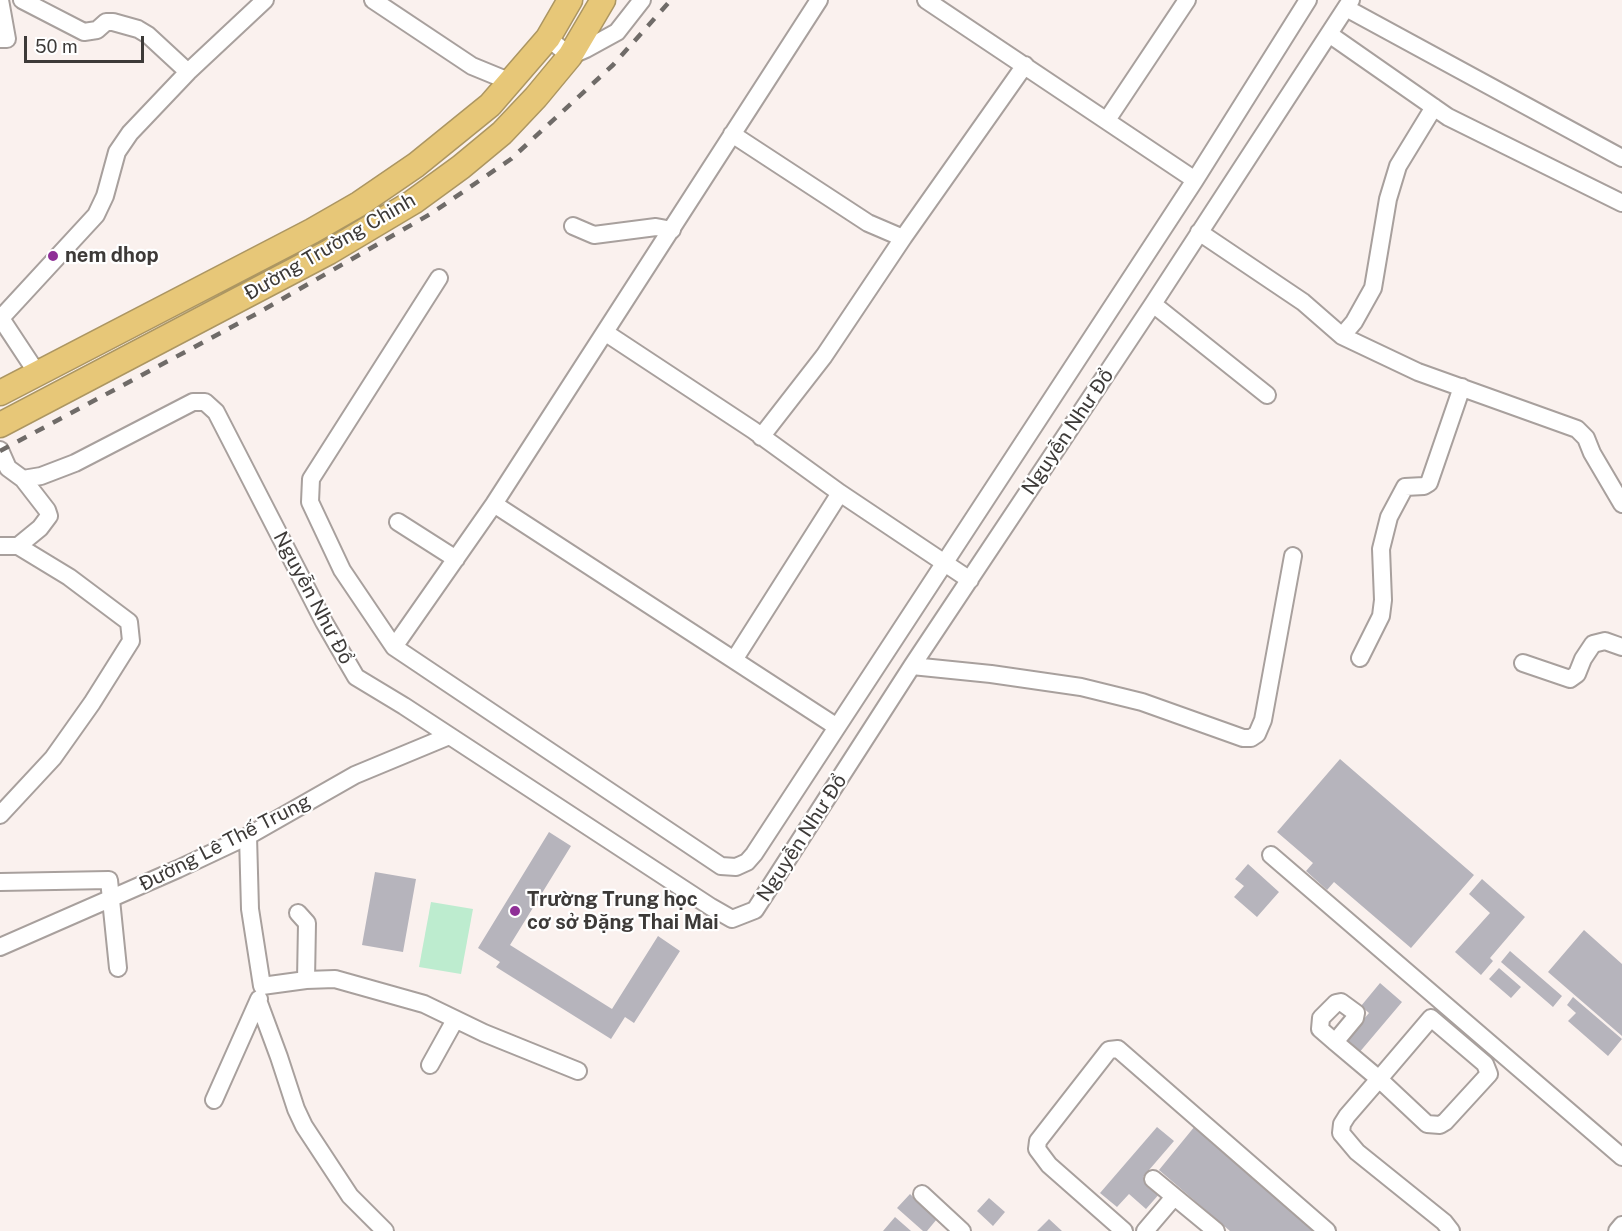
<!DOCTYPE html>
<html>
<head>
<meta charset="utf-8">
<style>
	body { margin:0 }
	#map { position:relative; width:1622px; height:1231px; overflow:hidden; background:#faf1ee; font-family:"Public Sans",sans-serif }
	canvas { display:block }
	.scale { position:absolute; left:24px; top:36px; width:120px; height:27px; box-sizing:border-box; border:3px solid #3d3a38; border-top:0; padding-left:8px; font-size:18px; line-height:21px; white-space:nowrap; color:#3d3a38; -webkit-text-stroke:4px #fff; paint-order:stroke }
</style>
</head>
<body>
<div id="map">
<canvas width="1622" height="1231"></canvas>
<div class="scale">50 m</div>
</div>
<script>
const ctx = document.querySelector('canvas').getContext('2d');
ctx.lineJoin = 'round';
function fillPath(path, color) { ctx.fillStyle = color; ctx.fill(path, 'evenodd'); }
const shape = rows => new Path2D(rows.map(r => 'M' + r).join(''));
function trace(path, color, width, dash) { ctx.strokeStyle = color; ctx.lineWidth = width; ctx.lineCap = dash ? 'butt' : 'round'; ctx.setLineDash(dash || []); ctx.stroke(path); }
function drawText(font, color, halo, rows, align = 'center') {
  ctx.font = font + ' "Public Sans",sans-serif'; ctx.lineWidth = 4.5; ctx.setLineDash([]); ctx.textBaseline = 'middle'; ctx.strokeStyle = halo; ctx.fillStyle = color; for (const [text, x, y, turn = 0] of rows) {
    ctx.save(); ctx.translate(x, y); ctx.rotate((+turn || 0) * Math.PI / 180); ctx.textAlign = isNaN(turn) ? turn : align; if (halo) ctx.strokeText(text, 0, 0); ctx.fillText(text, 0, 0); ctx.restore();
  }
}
fillPath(shape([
	[431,902,473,909,461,974,419,967]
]), '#bdeccf');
fillPath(shape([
	[1340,759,1474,875,1411,948,1334,882,1327,890,1306,871,1313,863,1277,832],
	[549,832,571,846,510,945,612,1009,658,936,680,951,634,1023,625,1017,611,1039,496,967,500,962,478,948],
	[1248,864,1279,892,1257,917,1234,897,1244,886,1235,879],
	[375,872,416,879,403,952,362,945],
	[1482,879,1525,917,1490,958,1493,961,1481,975,1455,952,1490,913,1469,894],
	[1584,930,1622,964,1622,1036,1548,972],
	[1510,951,1562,996,1553,1007,1501,962],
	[1499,968,1521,987,1511,998,1489,979],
	[1380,983,1402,1002,1358,1054,1344,1042,1369,1013,1361,1006],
	[1573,997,1622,1039,1608,1056,1568,1021,1576,1013,1567,1005],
	[1195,1126,1317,1231,1230,1231,1159,1170],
	[1157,1127,1174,1141,1143,1177,1161,1192,1146,1209,1129,1194,1117,1207,1100,1193],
	[910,1194,937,1219,927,1231,923,1231,897,1208],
	[989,1198,1005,1212,993,1226,977,1211],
	[895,1217,911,1231,883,1231],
	[1049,1219,1062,1231,1037,1231]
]), '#b6b4bc');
const minor = shape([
	[22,0,84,32,97,30,106,22,113,22,138,29,148,35,188,72],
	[373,0,472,66,511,82],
	[926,0,1195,180],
	[1346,8,1622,158],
	[1329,34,1448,117,1622,203],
	[548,38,570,56,586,49,617,32,642,0],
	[0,39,7,39,0,0],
	[1107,120,1187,0],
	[732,134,868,223,903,238,824,356,761,437],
	[573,226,594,235,656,227,672,230],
	[1199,232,1303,302,1342,336,1418,372,1577,429,1586,438,1592,453,1622,504],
	[903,238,1025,65],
	[439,278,311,479,310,502,342,570,394,647,721,866,736,867,747,862,754,854,1195,180,1308,0],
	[1153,304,1267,395],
	[0,317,37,373],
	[1,318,96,215,105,196,117,152,130,133,188,72,265,0],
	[606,333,753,430,840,493,970,580],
	[1342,336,1354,322,1373,288,1388,199,1398,166,1434,107],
	[0,450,8,468,23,479,41,476,75,463,193,402,205,402,216,412,324,622,356,677,404,706,711,907,732,919,755,910,912,666,1153,304,1351,0],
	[494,504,837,727],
	[398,522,456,559],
	[0,546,18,546,69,577,129,622,131,641,92,703,53,758,0,815],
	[18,546,40,528,49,516,47,510,23,479],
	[394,647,494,504,819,0],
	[1360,658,1381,616,1383,600,1381,549,1389,517,1405,487,1424,486,1429,483,1462,387],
	[734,660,840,493],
	[1523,663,1570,679,1577,674,1583,659,1593,644,1605,641,1622,647],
	[912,666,991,674,1081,687,1142,702,1229,733,1243,738,1251,738,1257,734,1263,720,1293,556],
	[248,836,250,909,262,986,306,980,335,979,424,1004,484,1033,578,1071],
	[1271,855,1622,1157],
	[0,882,109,880,118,968],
	[298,913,307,923,306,980],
	[0,947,178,869,248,836,355,775,449,736],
	[259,1003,279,1057,296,1109,304,1126,350,1196,385,1231],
	[1335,1042,1355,1018,1356,1013,1341,1002,1336,1003,1321,1018,1320,1029,1335,1042,1379,1079,1427,1124,1440,1125,1445,1122,1489,1074,1485,1064,1431,1018,1379,1079,1347,1116,1342,1124,1341,1133,1357,1152,1444,1222,1451,1231],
	[430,1065,455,1020],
	[214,1100,259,999],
	[1153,1179,1216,1231],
	[922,1194,962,1231],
	[1124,1231,1049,1165,1037,1149,1038,1141,1109,1050,1118,1049,1327,1231],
	[1145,1231,1174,1197],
	[1617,1231,1622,1225]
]);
const highway = shape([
	[0,393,312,231,359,204,416,165,490,105,548,38,570,0],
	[0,425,329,252,413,202,461,167,502,133,536,97,570,56,603,0]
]);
trace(minor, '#a8a09d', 20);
trace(highway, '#ac9662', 27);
trace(minor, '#fff', 16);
trace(highway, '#e7c778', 24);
trace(shape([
	[0,451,256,314,432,213,511,159,613,65,671,0]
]), '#6f6b68', 4.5, [10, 10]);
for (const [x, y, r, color] of [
	[53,256,6,"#8f2f97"],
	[515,911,6,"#8f2f97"]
]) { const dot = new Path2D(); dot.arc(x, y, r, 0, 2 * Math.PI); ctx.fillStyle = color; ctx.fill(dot); trace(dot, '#fff', 2); }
drawText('20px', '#3d3a38', '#fff', [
	["Đường Trường Chinh",330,247,-30],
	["Nguyễn Như Đổ",1068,432,-56],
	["Nguyễn Như Đổ",313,598,62],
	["Nguyễn Như Đổ",802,838,-57],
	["Đường Lê Thế Trung",225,843,-27]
]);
drawText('bold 20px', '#3d3a38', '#fff', [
	["nem dhop",65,256],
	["Trường Trung học",527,900],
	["cơ sở Đặng Thai Mai",527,923]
], 'left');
</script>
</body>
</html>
